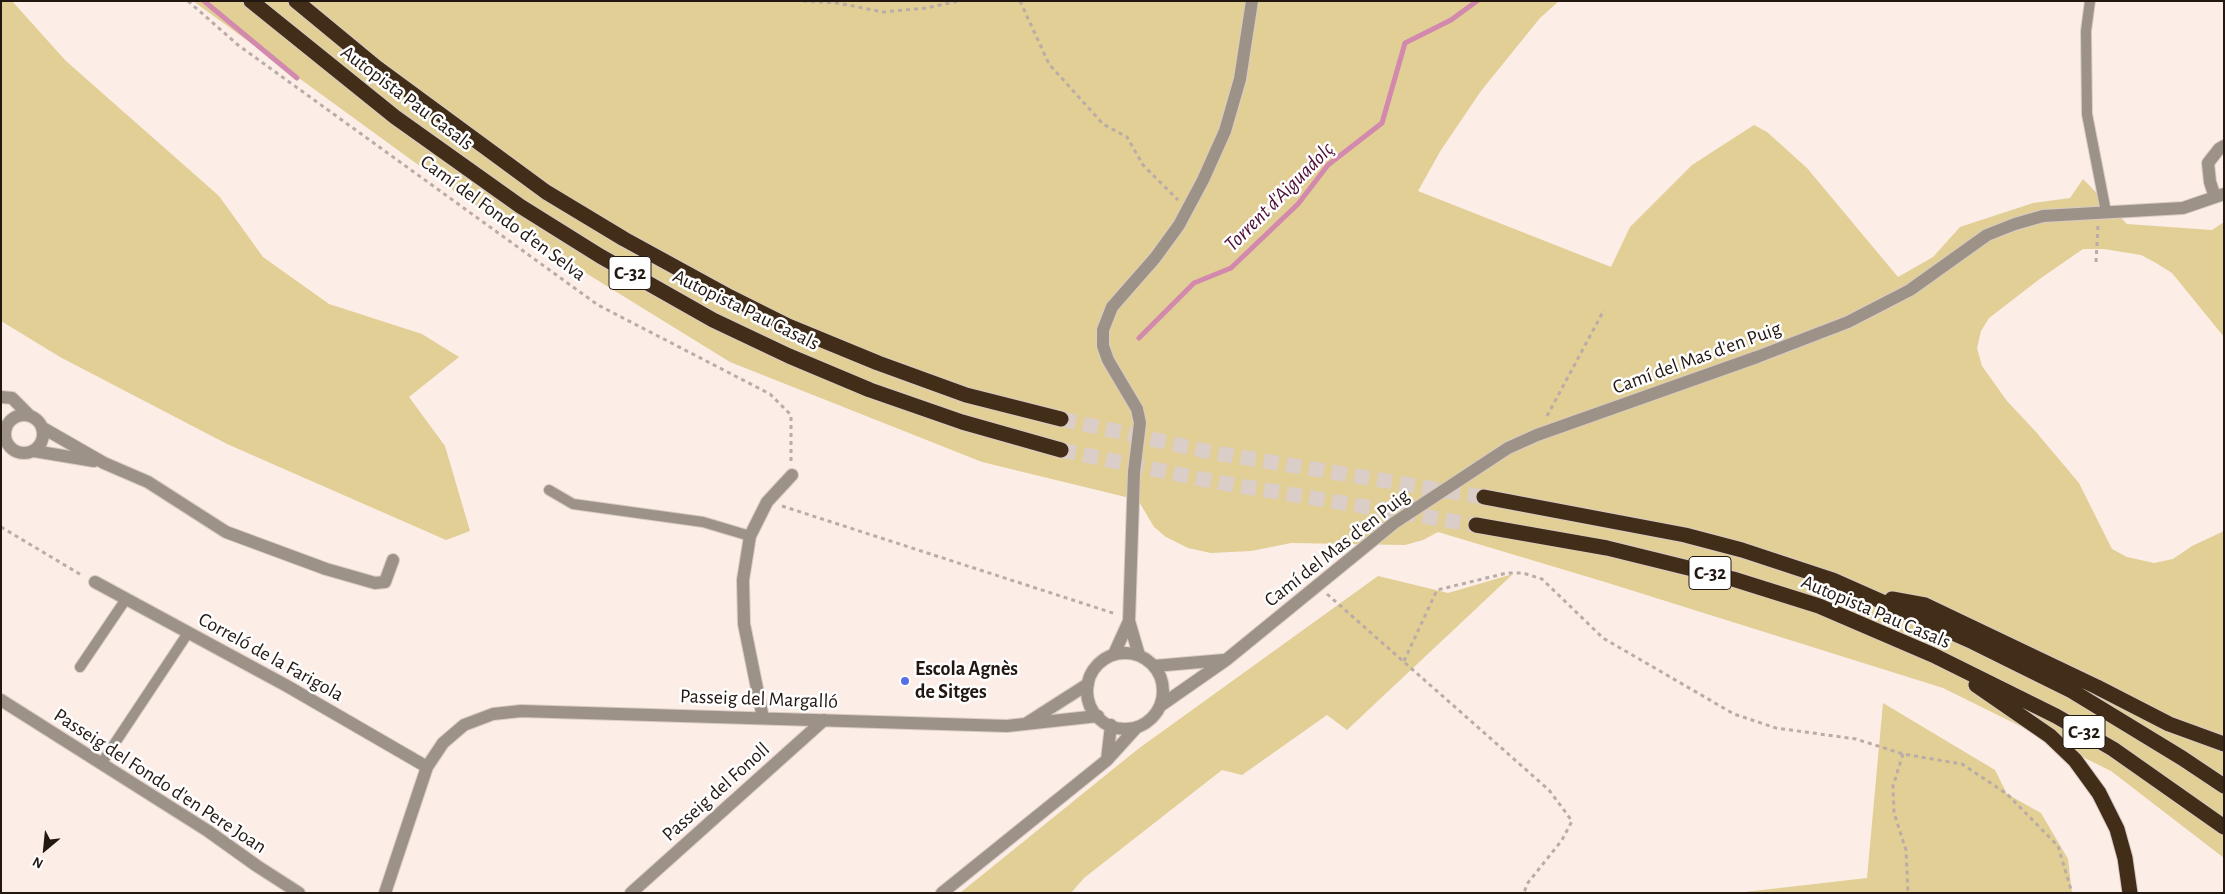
<!DOCTYPE html>
<html>
<head>
<meta charset="utf-8">
<style>
	body { margin:0 }
	#map { position:relative; width:2225px; height:894px; overflow:hidden; background:#fcede7; font-family:"Alegreya Sans",sans-serif }
	canvas { display:block }
	.frame { position:absolute; inset:0; border:2px solid #231712; pointer-events:none }
	.north { position:absolute; left:20px; top:824px; width:50px; height:50px; -webkit-text-stroke:4px #fefefe; paint-order:stroke; rotate:208deg; font-size:14px; font-weight:700; line-height:20px; text-align:center; color:#231712 }
	.north::after { content:''; display:block; margin:auto; width:18px; height:22px; background:#231712; clip-path:polygon(50% 0,100% 100%,50% 72%,0 100%) }
</style>
</head>
<body>
<div id="map">
<canvas width="2225" height="894"></canvas>
<div class="frame"></div>
<div class="north">N</div>
</div>
<script>
const ctx = document.querySelector('canvas').getContext('2d');
ctx.lineJoin = 'round';
function fillPath(path, color) { ctx.fillStyle = color; ctx.fill(path, 'evenodd'); }
const shape = rows => new Path2D(rows.map(r => 'M' + r).join(''));
function trace(path, color, width, dash) { ctx.strokeStyle = color; ctx.lineWidth = width; ctx.lineCap = dash ? 'butt' : 'round'; ctx.setLineDash(dash || []); ctx.stroke(path); }
function drawText(font, color, halo, rows, align = 'center') {
  ctx.font = font + ' "Alegreya Sans",sans-serif'; ctx.lineWidth = 5; ctx.setLineDash([]); ctx.textBaseline = 'middle'; ctx.strokeStyle = halo; ctx.fillStyle = color; for (const [text, x, y, turn = 0] of rows) {
    ctx.save(); ctx.translate(x, y); ctx.rotate((+turn || 0) * Math.PI / 180); ctx.textAlign = isNaN(turn) ? turn : align; if (halo) ctx.strokeText(text, 0, 0); ctx.fillText(text, 0, 0); ctx.restore();
  }
}
fillPath(shape([
	[1,1,12,1,66,61,219,196,263,257,329,304,422,334,459,357,409,397,445,446,470,531,446,540,227,444,60,357,1,321],
	[193,1,1559,1,1540,18,1481,91,1441,150,1418,191,1611,267,1630,227,1692,165,1754,125,1767,132,1807,168,1898,277,1933,257,1960,227,2033,203,2070,198,2083,179,2127,224,2212,230,2224,222,2224,337,2172,273,2156,263,2141,255,2104,249,2083,249,2041,278,1989,318,1981,331,1977,348,1982,366,2007,401,2036,432,2079,483,2112,549,2127,557,2154,563,2173,559,2192,546,2224,531,2224,858,2111,771,1943,688,1605,582,1438,532,1423,540,1405,545,1291,543,1251,551,1211,553,1188,548,1166,537,1154,527,1138,500,982,462,730,362,461,196],
	[1513,574,1347,730,1327,715,1242,775,1222,770,1084,878,1071,893,960,893,1138,749,1378,576,1448,593],
	[1883,703,1995,770,2007,794,2041,813,2068,859,2072,893,1736,893,1867,878]
]), '#e1cf95');
trace(shape([
	[204,1,297,78],
	[1139,338,1194,283,1231,268,1298,204,1328,165,1382,123,1405,43,1451,20,1477,1]
]), '#d389ad', 5);
trace(shape([
	[1061,419,1210,452,1484,497],
	[1061,450,1211,481,1476,525]
]), '#dbcdc7', 15, [15, 8]);
const lane = shape([
	[2090,1,2086,31,2087,114,2106,212],
	[549,490,573,504,703,522,750,536],
	[80,667,126,599],
	[101,764,188,633]
]);
const street = shape([
	[2215,197,2210,182,2208,163,2219,149,2224,146],
	[1,397,12,398,29,415],
	'5 434a19 19 0 1 1 38 0a19 19 0 1 1-38 0Z',
	[43,428,104,463,148,482,226,532,326,569,375,583,385,582,393,560],
	[34,451,94,461],
	[95,582,287,686,427,767],
	'1087 691a38 38 0 1 1 76 0a38 38 0 1 1-76 0Z',
	[1114,654,1129,621],
	[1139,655,1129,621,1134,472,1140,423,1137,409,1108,360,1103,346,1103,330,1112,307,1155,258,1179,225,1203,180,1225,131,1240,79,1252,1],
	[1154,666,1224,660],
	[1,700,208,831,257,866,299,893],
	[1160,706,1226,660,1394,523,1508,448,1537,435,1757,357,1848,322,1910,290,1987,235,2015,224,2043,216,2183,208,2224,194],
	[763,718,744,624,743,580,750,536,767,502,792,475],
	[1027,723,1088,684],
	[1107,760,1111,725],
	[385,893,427,767,443,743,464,725,493,714,521,711,1007,726,1098,716],
	[631,893,824,720],
	[942,893,1107,760,1137,727]
]);
const highway = shape([
	[251,1,395,117,520,206,600,256,713,320,789,356,870,390,962,422,1061,450],
	[296,1,376,67,546,192,624,239,730,297,788,326,878,363,966,395,1061,419],
	[1484,497,1685,535,1742,550,1833,580,1973,642,2072,691,2182,758,2224,786],
	[1476,525,1607,548,1733,579,1819,606,1933,655,2056,716,2113,749,2224,827],
	[1892,599,1925,605,2097,687,2169,724,2224,744],
	[1976,685,2050,736,2075,760,2099,793,2117,829,2125,858,2130,893]
]);
trace(lane, '#d9cbc5', 12);
trace(street, '#d9cbc5', 14);
trace(highway, '#d9cbc5', 17);
trace(shape([
	[188,1,238,45,598,305,770,394,791,415,791,461],
	[803,1,838,3,883,12,926,8,959,1],
	[1020,1,1049,64,1103,124,1127,137,1143,165,1178,200],
	[2096,262,2098,226],
	[1547,416,1604,310],
	[782,506,1116,614],
	[1,527,83,576],
	[1327,594,1549,790,1572,821,1562,840,1527,884,1524,893],
	[1404,661,1437,590,1507,573,1523,573,1542,579,1603,638,1734,714,1776,728,1856,739,1903,754,1962,764,2007,794,2058,846,2072,893],
	[1903,754,1893,786,1894,813,1906,850,1908,893]
]), '#baaca6', 3, [4, 4]);
trace(lane, '#9d9288', 10);
trace(street, '#9d9288', 12);
trace(highway, '#412d18', 15);
for (const [x, y, r, color] of [
	[905,681,5,"#576fe5"]
]) { const dot = new Path2D(); dot.arc(x, y, r, 0, 2 * Math.PI); ctx.fillStyle = color; ctx.fill(dot); trace(dot, '#fefefe', 2); }
for (const [x, y, w] of [
	[630,273,42],
	[1710,573,42],
	[2084,732,42]
]) { const box = new Path2D(); box.roundRect(x - w / 2, y - 16.5, w, 33, 4); ctx.fillStyle = '#fefefe'; ctx.fill(box); trace(box, '#231712', 1); }
drawText('bold 19px', '#231712', null, [
	["C-32",630,273],
	["C-32",1710,573],
	["C-32",2084,732]
]);
drawText('20px', '#231712', '#fefefe', [
	["Autopista Pau Casals",407,98,37],
	["Camí del Fondo d'en Selva",503,218,36],
	["Autopista Pau Casals",746,310,26],
	["Camí del Mas d'en Puig",1697,358,-20],
	["Camí del Mas d'en Puig",1337,548,-38],
	["Autopista Pau Casals",1876,612,23],
	["Correló de la Farigola",271,657,29],
	["Passeig del Margalló",759,699,2],
	["Passeig del Fondo d'en Pere Joan",160,781,33],
	["Passeig del Fonoll",716,792,-42]
]);
drawText('bold 20px', '#231712', '#fefefe', [
	["Escola Agnès",915,669],
	["de Sitges",915,692]
], 'left');
drawText('italic 21px', '#4c0a32', '#fefefe', [
	["Torrent d'Aiguadolç",1279,197,-45]
]);
</script>
</body>
</html>
